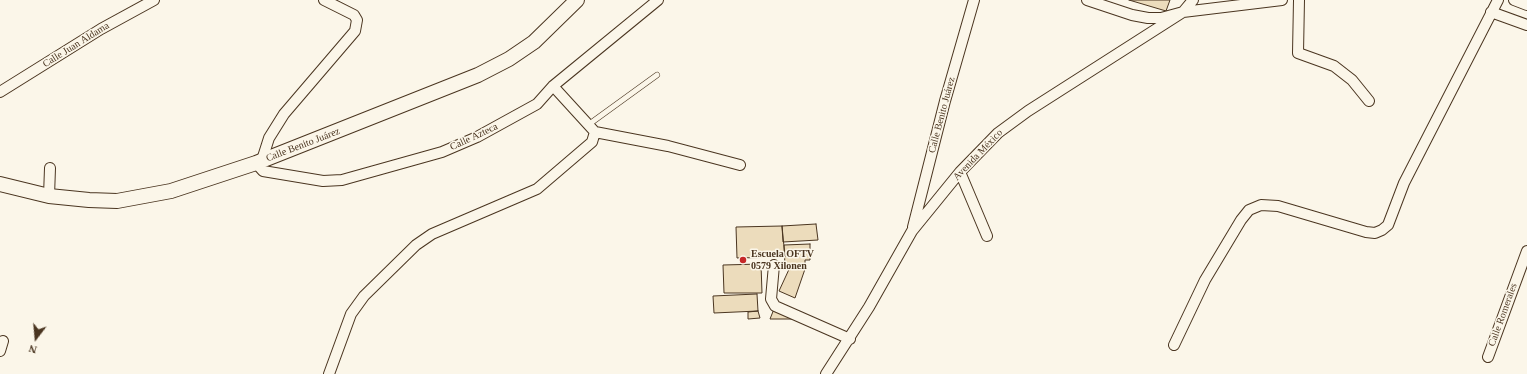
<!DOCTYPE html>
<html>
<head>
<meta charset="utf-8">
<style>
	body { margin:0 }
	#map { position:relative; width:1527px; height:374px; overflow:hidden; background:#fbf6e9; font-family:Georgia,serif }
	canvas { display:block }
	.north { position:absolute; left:16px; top:318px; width:40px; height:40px; -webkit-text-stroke:3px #fbf6e9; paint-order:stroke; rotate:196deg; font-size:11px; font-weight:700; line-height:16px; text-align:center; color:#4a3520 }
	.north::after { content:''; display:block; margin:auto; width:14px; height:18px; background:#4a3520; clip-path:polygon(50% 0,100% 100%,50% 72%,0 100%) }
</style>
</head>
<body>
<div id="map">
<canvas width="1527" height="374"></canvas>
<div class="north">N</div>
</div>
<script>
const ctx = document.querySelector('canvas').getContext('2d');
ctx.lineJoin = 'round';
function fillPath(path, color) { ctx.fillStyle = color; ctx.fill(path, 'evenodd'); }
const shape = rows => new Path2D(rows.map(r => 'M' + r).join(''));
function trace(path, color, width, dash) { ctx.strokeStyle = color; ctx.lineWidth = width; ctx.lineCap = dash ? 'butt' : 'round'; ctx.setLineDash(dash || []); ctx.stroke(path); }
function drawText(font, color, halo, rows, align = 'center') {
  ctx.font = font + ' Georgia,serif'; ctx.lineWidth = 3; ctx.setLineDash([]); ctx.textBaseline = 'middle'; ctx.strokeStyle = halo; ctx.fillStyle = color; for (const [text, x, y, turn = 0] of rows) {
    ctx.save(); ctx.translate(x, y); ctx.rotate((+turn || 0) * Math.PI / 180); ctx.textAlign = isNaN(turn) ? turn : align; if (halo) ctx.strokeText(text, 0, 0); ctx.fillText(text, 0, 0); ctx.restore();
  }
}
const building = shape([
	[1129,0,1170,0,1166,11,1129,0],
	[816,224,818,240,783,242,782,226,816,224],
	[782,226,785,257,737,258,736,227,782,226],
	[810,244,810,260,805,260,805,264,801,265,785,266,784,245,810,244],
	[761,264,762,293,724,293,723,265,761,264],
	[791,265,801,265,805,269,795,298,779,291,791,265],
	[757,294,758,311,714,313,713,296,757,294],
	[774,309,793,319,770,319,774,309],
	[758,311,760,318,748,319,748,312,758,311]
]);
fillPath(building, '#ecdcbc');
trace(building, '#4a3520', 1);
const lane = shape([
	[588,125,657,75]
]);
const street = shape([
	[1087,0,1132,15,1148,18,1161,18,1183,12,1282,0],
	[1299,0,1298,53,1334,66,1352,80,1369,101],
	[1514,0,1527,5],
	[1491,12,1527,25],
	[0,92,101,29,154,0],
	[595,132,668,146,740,165],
	[262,160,269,138,284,114,355,31,357,20,354,15,324,0],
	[256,163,263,171,323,181,342,180,442,152,477,137,537,104,553,86,658,0],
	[960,172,987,236],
	[49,196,50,168],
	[913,227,945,101,974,0],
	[774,265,771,299,775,306,850,339],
	[1174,345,1205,280,1241,220,1249,210,1261,205,1278,206,1366,232,1375,233,1382,230,1388,225,1404,183,1498,0],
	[0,351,3,341],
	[1488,357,1527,251],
	[329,374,351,314,364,296,416,245,432,234,537,189,592,142,595,132,553,86],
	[826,374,869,307,912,231,960,172,998,133,1028,111,1183,12,1193,0]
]);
const secondary = shape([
	[0,184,49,196,89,200,117,201,171,191,256,163,478,75,509,59,534,42,577,0]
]);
trace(lane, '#4a3520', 6);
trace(street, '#4a3520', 12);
trace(secondary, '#4a3520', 16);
trace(lane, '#fbf6e9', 5);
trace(street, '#fbf6e9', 10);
trace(secondary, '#fbf6e9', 14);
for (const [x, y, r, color] of [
	[743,260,4,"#c62828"]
]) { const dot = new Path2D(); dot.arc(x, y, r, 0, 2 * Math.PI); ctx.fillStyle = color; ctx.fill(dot); trace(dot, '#fbf6e9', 1.5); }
drawText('10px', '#4a3520', '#fbf6e9', [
	["Calle Juan Aldama",76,45,-32],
	["Calle Benito Juárez",942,115,-75],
	["Calle Azteca",474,137,-25],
	["Calle Benito Juárez",303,145,-21],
	["Avenida México",978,155,-46],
	["Calle Romerales",1503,315,-70]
]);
drawText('bold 10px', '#4a3520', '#fbf6e9', [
	["Escuela OFTV",751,254],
	["0579 Xilonen",751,266]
], 'left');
</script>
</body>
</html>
